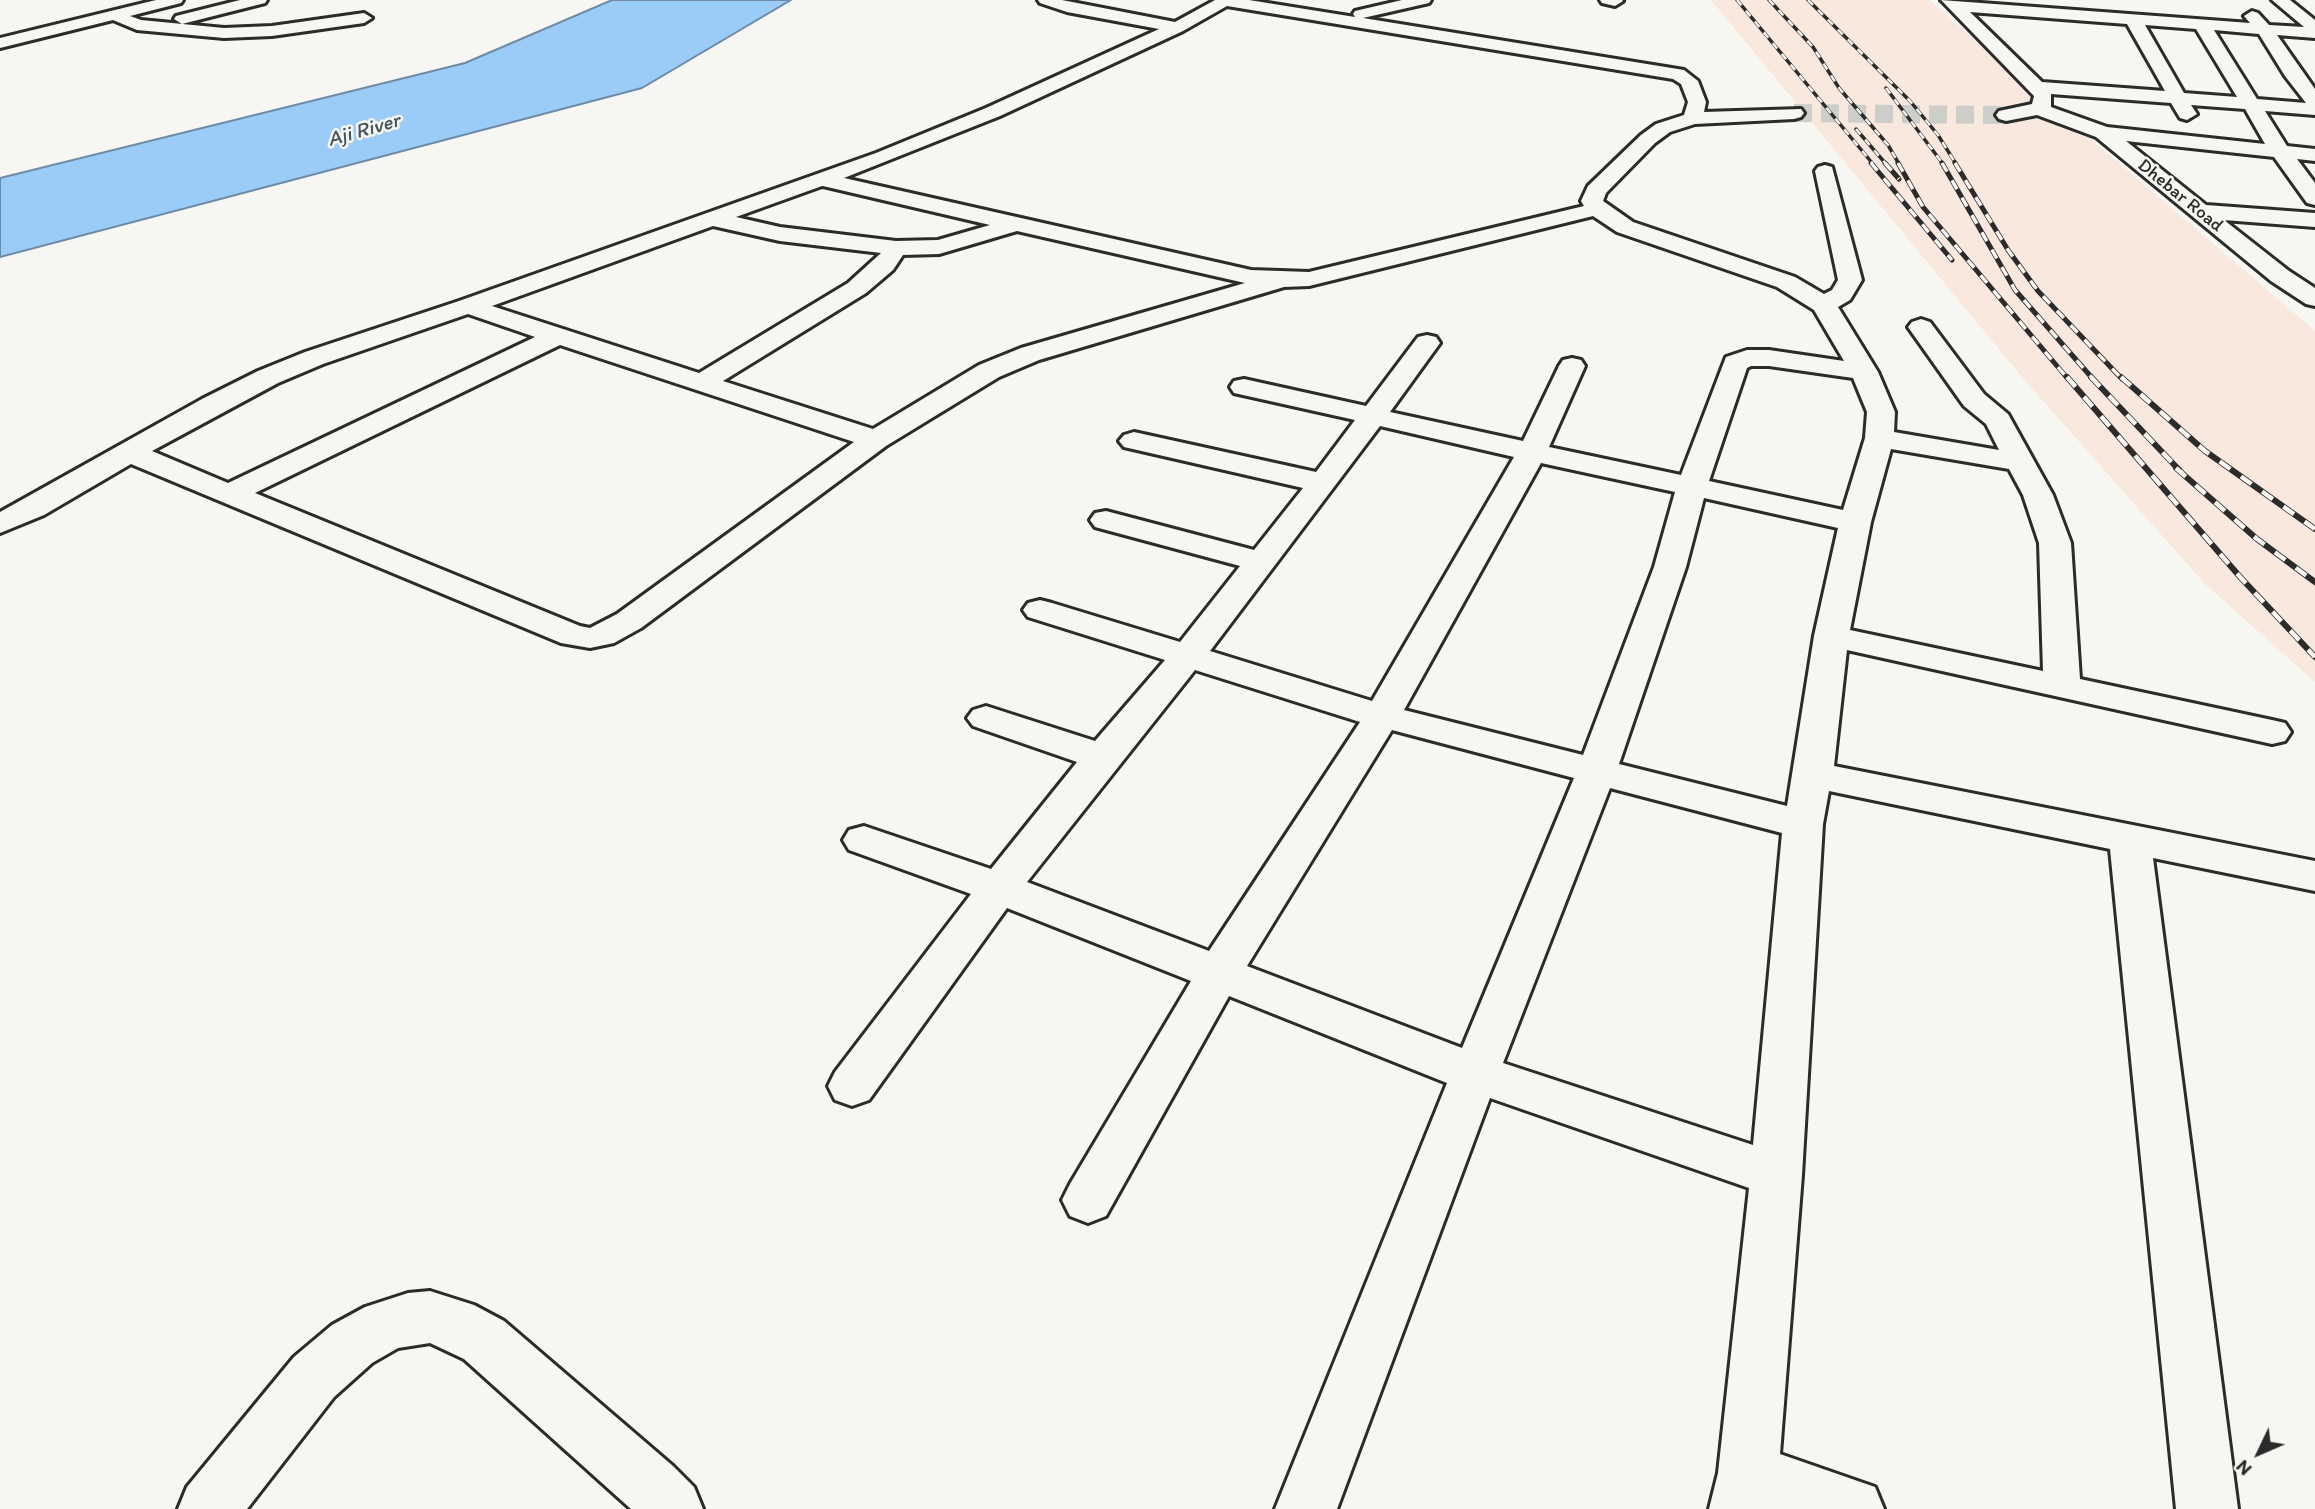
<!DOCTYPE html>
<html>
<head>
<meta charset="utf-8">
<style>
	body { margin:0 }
	#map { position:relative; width:2315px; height:1509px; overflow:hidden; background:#f6f6f2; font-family:Itim,sans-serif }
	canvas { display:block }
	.north { position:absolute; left:2224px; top:1418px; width:70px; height:70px; -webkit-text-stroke:5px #f6f6f2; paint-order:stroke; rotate:226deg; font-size:19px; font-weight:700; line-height:28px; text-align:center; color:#2b2b2b }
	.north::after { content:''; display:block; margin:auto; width:24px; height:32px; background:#2b2b2b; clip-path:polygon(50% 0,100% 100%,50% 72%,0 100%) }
</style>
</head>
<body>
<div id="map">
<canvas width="2315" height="1509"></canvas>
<div class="north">N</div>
</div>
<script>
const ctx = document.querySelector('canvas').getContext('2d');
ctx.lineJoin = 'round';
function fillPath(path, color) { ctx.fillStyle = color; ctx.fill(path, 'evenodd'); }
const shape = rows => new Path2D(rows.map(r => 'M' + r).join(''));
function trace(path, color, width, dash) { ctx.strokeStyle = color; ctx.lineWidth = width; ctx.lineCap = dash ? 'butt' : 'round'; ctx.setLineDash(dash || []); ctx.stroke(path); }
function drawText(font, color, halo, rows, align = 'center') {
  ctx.font = font + ' Itim,sans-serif'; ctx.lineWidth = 5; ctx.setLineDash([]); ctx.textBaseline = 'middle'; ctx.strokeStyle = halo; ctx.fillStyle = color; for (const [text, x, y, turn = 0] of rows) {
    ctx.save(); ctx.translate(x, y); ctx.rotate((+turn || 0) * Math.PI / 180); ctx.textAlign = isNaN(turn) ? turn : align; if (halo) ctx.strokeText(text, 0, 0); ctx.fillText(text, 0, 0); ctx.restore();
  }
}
fillPath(shape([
	[1711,0,1929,0,2315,331,2315,682,2205,584,2022,377]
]), '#f8e8de');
const water = shape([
	[612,0,791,0,642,88,0,257,0,178,465,63,612,0]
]);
fillPath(water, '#9bcbf7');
trace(water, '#6e8ba5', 2);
trace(shape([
	[1794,113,2006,115]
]), '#cdcdca', 18, [18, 9]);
const minor = shape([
	[156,0,183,0,181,3,130,16,141,20,224,28,272,26,364,13,372,18,364,23,272,36,224,38,137,30,113,20,0,48,0,38,156,0],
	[240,0,267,0,265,3,182,24,174,19,176,16,240,0],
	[1038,0,1062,0,1175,22,1215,0,1249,0,1355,17,1353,14,1355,11,1402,0,1431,0,1429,3,1363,18,1684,70,1698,81,1706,102,1704,112,1801,109,1804,113,1801,117,1794,119,1695,124,1670,132,1655,143,1606,193,1603,201,1633,222,1795,277,1824,294,1832,290,1838,280,1815,171,1818,167,1825,165,1832,167,1862,280,1850,300,1838,307,1878,372,1895,412,1894,432,1999,450,1986,424,1964,406,1908,327,1912,322,1921,319,1930,322,1984,394,2008,414,2053,495,2071,543,2080,679,2272,720,2285,723,2291,732,2285,741,2272,744,1847,650,1834,766,2315,861,2315,891,2153,858,2238,1509,2176,1509,2110,849,1829,791,1823,824,1802,1175,1780,1454,1875,1487,1884,1509,1709,1509,1718,1473,1749,1188,1490,1098,1337,1509,1275,1509,1447,1083,1229,996,1106,1216,1088,1223,1070,1216,1062,1200,1070,1184,1191,981,1007,908,869,1100,852,1106,835,1100,828,1086,835,1072,971,894,849,850,843,840,849,830,864,826,991,869,1077,762,973,726,967,718,973,710,986,706,1095,741,1165,660,1028,617,1023,610,1028,603,1040,600,1052,603,1180,642,1240,566,1095,527,1090,520,1095,513,1106,511,1254,550,1303,488,1124,447,1119,441,1124,435,1134,432,1316,472,1355,420,1234,393,1230,387,1234,381,1244,379,1366,406,1418,337,1427,335,1436,337,1440,343,1390,412,1523,441,1559,366,1563,360,1572,358,1581,360,1585,366,1549,447,1681,475,1726,357,1747,350,1769,350,1844,361,1814,310,1777,287,1617,232,1593,216,1309,286,1284,287,1039,360,999,377,886,446,641,628,614,643,590,648,561,643,131,464,44,515,0,533,0,512,202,399,258,371,305,352,459,301,876,153,986,108,1159,29,1067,12,1040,3,1038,0],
	[1227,6,1673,79,1681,84,1688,102,1684,115,1656,124,1641,135,1588,186,1581,201,1584,206,1309,272,1251,270,844,178,1000,116,1183,31,1227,6],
	[822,186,823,186,990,225,938,240,896,241,780,227,736,217,822,186],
	[713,226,780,241,881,253,848,283,699,373,492,306,713,226],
	[1017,231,1245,283,1021,348,979,365,873,429,723,381,866,293,893,270,903,255,939,254,1017,231],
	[468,314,535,337,228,483,152,451,278,383,323,364,468,314],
	[560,345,854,442,617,614,590,628,580,626,255,493,560,345],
	[1751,366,1769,366,1853,378,1867,412,1865,438,1843,510,1709,481,1747,368,1751,366],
	[1380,426,1514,457,1372,701,1210,651,1380,426],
	[1891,449,2009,469,2023,495,2039,543,2043,671,1850,630,1871,522,1891,449],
	[1541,463,1675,492,1654,567,1583,755,1404,710,1541,463],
	[1704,498,1838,528,1814,636,1787,806,1619,764,1686,567,1704,498],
	[1195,670,1360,722,1209,951,1027,882,1195,670],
	[1392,730,1574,778,1462,1048,1247,966,1392,730],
	[1610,788,1782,833,1753,1145,1503,1063,1610,788],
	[1600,0,1622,0,1623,1,1615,6,1602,3,1600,0],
	[1941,0,2250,23,2244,16,2252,11,2258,13,2269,25,2304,27,2272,0,2290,0,2315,20,2315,38,2277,35,2315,89,2315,115,2265,111,2287,146,2315,149,2315,161,2297,159,2315,183,2315,205,2307,203,2274,157,2126,141,2206,205,2315,213,2315,227,2224,220,2289,271,2315,288,2315,306,2306,304,2271,281,2096,137,2037,115,2006,121,1999,119,1996,115,1999,111,2032,104,2034,96,1941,0],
	[1970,12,2127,24,2165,91,2042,82,1970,12],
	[2145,25,2196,29,2237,97,2184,93,2145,25],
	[2214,30,2259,34,2285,76,2306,103,2257,99,2214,30],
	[2051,94,2171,103,2180,118,2187,120,2197,114,2191,105,2245,109,2265,144,2107,127,2051,107,2051,94],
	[430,1291,474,1305,504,1321,673,1466,694,1487,703,1509,631,1509,464,1359,430,1343,398,1348,372,1363,334,1397,247,1509,178,1509,187,1487,294,1357,332,1325,365,1307,408,1293,430,1291]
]);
trace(minor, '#2b2b2b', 6);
fillPath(minor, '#f6f6f2');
const railFar2 = shape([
	[1737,0,1873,164],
	[1769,0,1813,47,1839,88,1888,145,1899,164],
	[1808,0,1910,101,1938,135,1956,164],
	[1886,88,1943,164],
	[1856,129,1886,164]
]);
const railFar1 = shape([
	[1871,163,1952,260],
	[1885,163,1899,179],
	[1898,163,1923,207,2068,379],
	[1942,163,2015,290,2093,379],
	[1955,163,2008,250,2038,291,2122,379]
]);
const rail = shape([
	[2067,377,2241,578,2315,657],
	[2091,377,2183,474],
	[2121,377,2205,451,2315,529],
	[2176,468,2257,539,2315,582]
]);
trace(railFar2, '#2b2b2b', 3.5);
trace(railFar1, '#2b2b2b', 5);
trace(rail, '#2b2b2b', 6);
trace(railFar2, '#f6f6f2', 2.5, [7]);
trace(railFar1, '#f6f6f2', 3.5, [10]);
trace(rail, '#f6f6f2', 4.5, [13]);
drawText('19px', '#2b2b2b', '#f6f6f2', [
	["Dhebar Road",2180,196,39]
]);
drawText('italic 21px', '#47535e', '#f6f6f2', [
	["Aji River",364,131,-16]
]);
</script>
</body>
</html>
